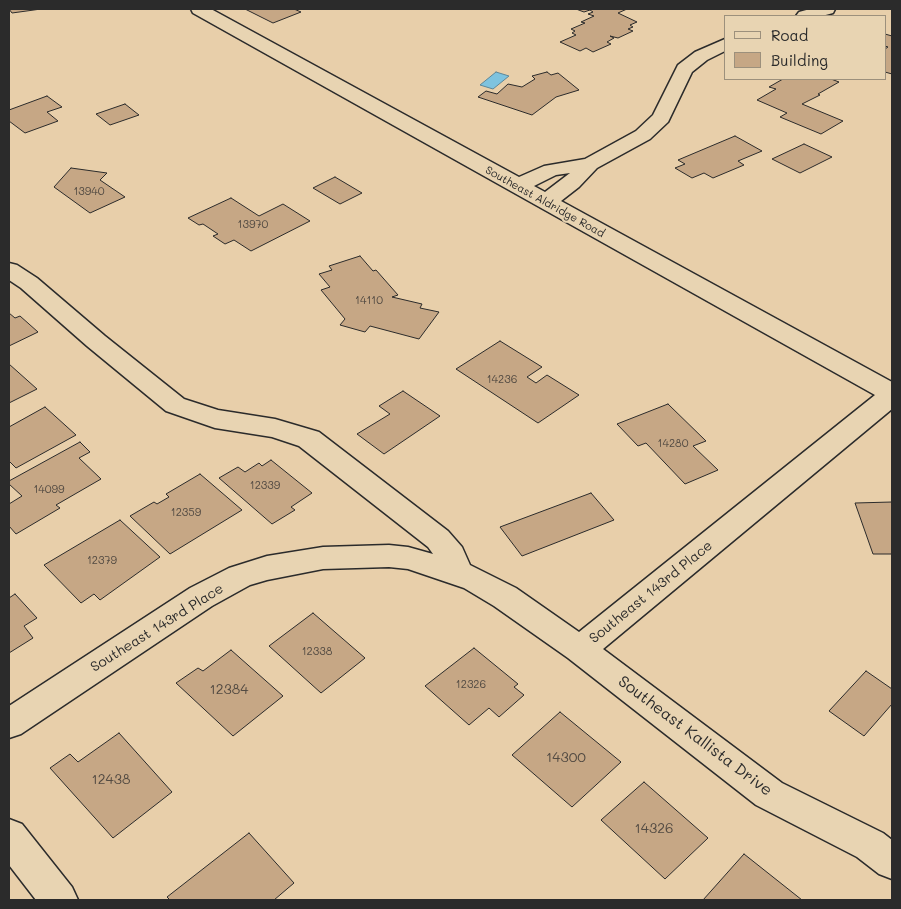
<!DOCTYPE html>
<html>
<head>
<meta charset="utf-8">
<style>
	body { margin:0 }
	#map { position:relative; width:901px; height:909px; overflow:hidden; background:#e8cfaa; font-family:Mali,sans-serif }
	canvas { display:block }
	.frame { position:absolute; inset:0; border:10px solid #2b2b2b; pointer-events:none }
	.legend { position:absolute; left:724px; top:15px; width:162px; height:65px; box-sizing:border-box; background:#e8d4b2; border:1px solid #9c907c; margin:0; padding:6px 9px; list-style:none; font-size:15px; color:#2b2b2b }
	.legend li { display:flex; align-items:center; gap:10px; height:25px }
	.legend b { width:25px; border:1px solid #9c907c }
</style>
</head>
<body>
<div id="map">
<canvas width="901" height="909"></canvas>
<div class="frame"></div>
<ul class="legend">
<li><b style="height:6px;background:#e8d4b2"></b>Road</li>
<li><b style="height:14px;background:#c6a785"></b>Building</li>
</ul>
</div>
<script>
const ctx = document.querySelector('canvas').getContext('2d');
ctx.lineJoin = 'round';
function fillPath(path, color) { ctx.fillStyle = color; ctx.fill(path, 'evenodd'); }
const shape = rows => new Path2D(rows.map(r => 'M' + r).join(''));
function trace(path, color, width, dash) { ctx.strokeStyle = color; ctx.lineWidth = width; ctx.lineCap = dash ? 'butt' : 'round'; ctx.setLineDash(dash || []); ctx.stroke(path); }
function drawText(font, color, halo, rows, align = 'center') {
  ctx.font = font + ' Mali,sans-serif'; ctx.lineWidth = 4.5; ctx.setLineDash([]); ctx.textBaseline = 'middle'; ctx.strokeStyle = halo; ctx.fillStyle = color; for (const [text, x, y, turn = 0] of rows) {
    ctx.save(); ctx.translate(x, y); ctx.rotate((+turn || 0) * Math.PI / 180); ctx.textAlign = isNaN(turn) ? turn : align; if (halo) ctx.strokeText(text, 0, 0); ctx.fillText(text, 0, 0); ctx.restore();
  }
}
const water = shape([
	[496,72,509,76,493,89,480,85,496,72]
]);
fillPath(water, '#7ec3df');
trace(water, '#5d8697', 1);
const building = shape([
	[9,9,41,9,12,13,9,9],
	[245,9,294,9,301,12,273,23,245,9],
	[576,9,627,9,618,13,637,22,630,25,633,27,628,29,633,31,618,38,610,36,614,38,607,42,611,44,593,52,586,48,580,51,560,42,576,35,572,33,575,31,571,29,585,23,581,22,594,16,588,14,593,12,590,10,584,12,576,9],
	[885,34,892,36,892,74,885,72,885,49,888,47,885,46,885,34],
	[547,72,551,75,558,73,579,90,556,97,532,115,478,97,486,91,497,94,508,84,522,87,535,79,532,76,547,72],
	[783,79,831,79,839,82,818,94,820,95,802,104,843,121,821,134,780,117,787,113,757,100,776,89,769,87,783,79],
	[47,96,62,107,47,112,58,121,25,133,9,121,9,110,47,96],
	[125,104,139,115,110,125,96,114,125,104],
	[735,136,762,151,738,161,744,165,713,178,704,173,692,178,675,168,685,164,678,160,735,136],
	[804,144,832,157,800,173,772,159,804,144],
	[71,168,107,173,100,180,125,197,90,213,54,187,71,168],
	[335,177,362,193,340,204,313,188,335,177],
	[231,198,259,216,283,204,310,221,251,251,234,240,225,244,213,236,218,234,203,224,199,225,188,218,231,198],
	[360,256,373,271,376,270,398,295,392,297,422,304,420,308,439,312,419,339,370,326,365,332,340,325,345,319,321,290,330,287,319,274,332,270,329,266,360,256],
	[9,313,15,318,20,316,38,332,9,346,9,313],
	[500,341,542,367,527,377,536,383,547,375,579,395,538,423,456,369,500,341],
	[9,364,37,389,9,403,9,364],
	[403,391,440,416,384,454,357,434,390,414,379,406,403,391],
	[668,404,706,441,693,446,718,470,685,484,646,443,638,446,617,424,668,404],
	[45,407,76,435,16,468,9,461,9,427,45,407],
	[80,442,90,452,79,458,101,479,56,505,60,508,16,534,9,526,9,504,22,496,9,484,9,481,80,442],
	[271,460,312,493,291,507,295,510,272,524,219,478,238,467,245,472,259,463,262,466,271,460],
	[200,474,242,510,170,554,130,516,154,502,157,504,169,497,166,494,200,474],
	[591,493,614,520,522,556,500,527,591,493],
	[892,502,892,554,873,554,855,503,892,502],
	[120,520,160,557,100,600,94,594,81,603,44,565,120,520],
	[15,594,37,618,24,626,33,638,9,653,9,598,15,594],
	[313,613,365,658,321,693,269,646,313,613],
	[474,648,518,684,514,687,524,695,499,717,489,708,469,725,425,686,474,648],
	[231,650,283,696,233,736,176,683,198,668,203,671,231,650],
	[866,671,892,689,892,704,864,736,829,711,866,671],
	[560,712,621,762,572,807,512,755,560,712],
	[119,733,172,792,113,838,50,768,70,754,78,762,119,733],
	[644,782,708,838,665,879,601,820,644,782],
	[249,833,294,883,274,900,170,900,167,897,249,833],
	[744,854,802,900,703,900,744,854]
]);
fillPath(building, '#c6a785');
trace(building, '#2b2b2b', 1);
const minor = shape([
	[191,9,211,9,519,177,544,166,585,159,636,131,653,115,678,65,695,52,725,39,725,51,707,60,692,72,668,122,650,139,597,168,579,187,561,201,892,382,892,409,603,649,782,783,883,833,892,840,892,879,879,874,857,857,756,805,568,658,494,606,464,588,408,569,389,567,323,569,267,580,250,585,212,606,21,734,9,738,9,706,190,588,229,568,267,556,323,547,389,545,408,547,433,554,428,547,299,446,272,437,215,428,166,411,87,346,21,288,9,280,9,263,17,265,37,278,105,336,184,399,218,410,275,419,319,432,448,531,462,547,470,565,516,588,579,632,875,395,193,13,191,9],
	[570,173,545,192,534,186,556,175,570,173],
	[810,9,835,9,833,13,822,16,796,16,799,12,810,9],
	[9,819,22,824,72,887,78,900,36,900,9,865,9,819]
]);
trace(minor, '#2b2b2b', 3);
fillPath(minor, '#e8d4b2');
drawText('11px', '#524a42', null, [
	["13940",89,192],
	["13970",253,225],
	["14110",369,301],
	["14236",502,380],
	["14280",673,444],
	["12339",265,486],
	["14099",49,490],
	["12359",186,513],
	["12379",102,561],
	["12338",317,652],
	["12326",471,685]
]);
drawText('11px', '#2b2b2b', '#e8d4b2', [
	["Southeast Aldridge Road",545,202,29]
]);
drawText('14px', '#2b2b2b', '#e8d4b2', [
	["Southeast 143rd Place",651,592,-39],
	["Southeast 143rd Place",157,628,-32]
]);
drawText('14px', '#524a42', null, [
	["12384",229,690],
	["14300",566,758],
	["12438",111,780],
	["14326",654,829]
]);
drawText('16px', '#2b2b2b', '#e8d4b2', [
	["Southeast Kallista Drive",695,736,37]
]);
</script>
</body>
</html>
